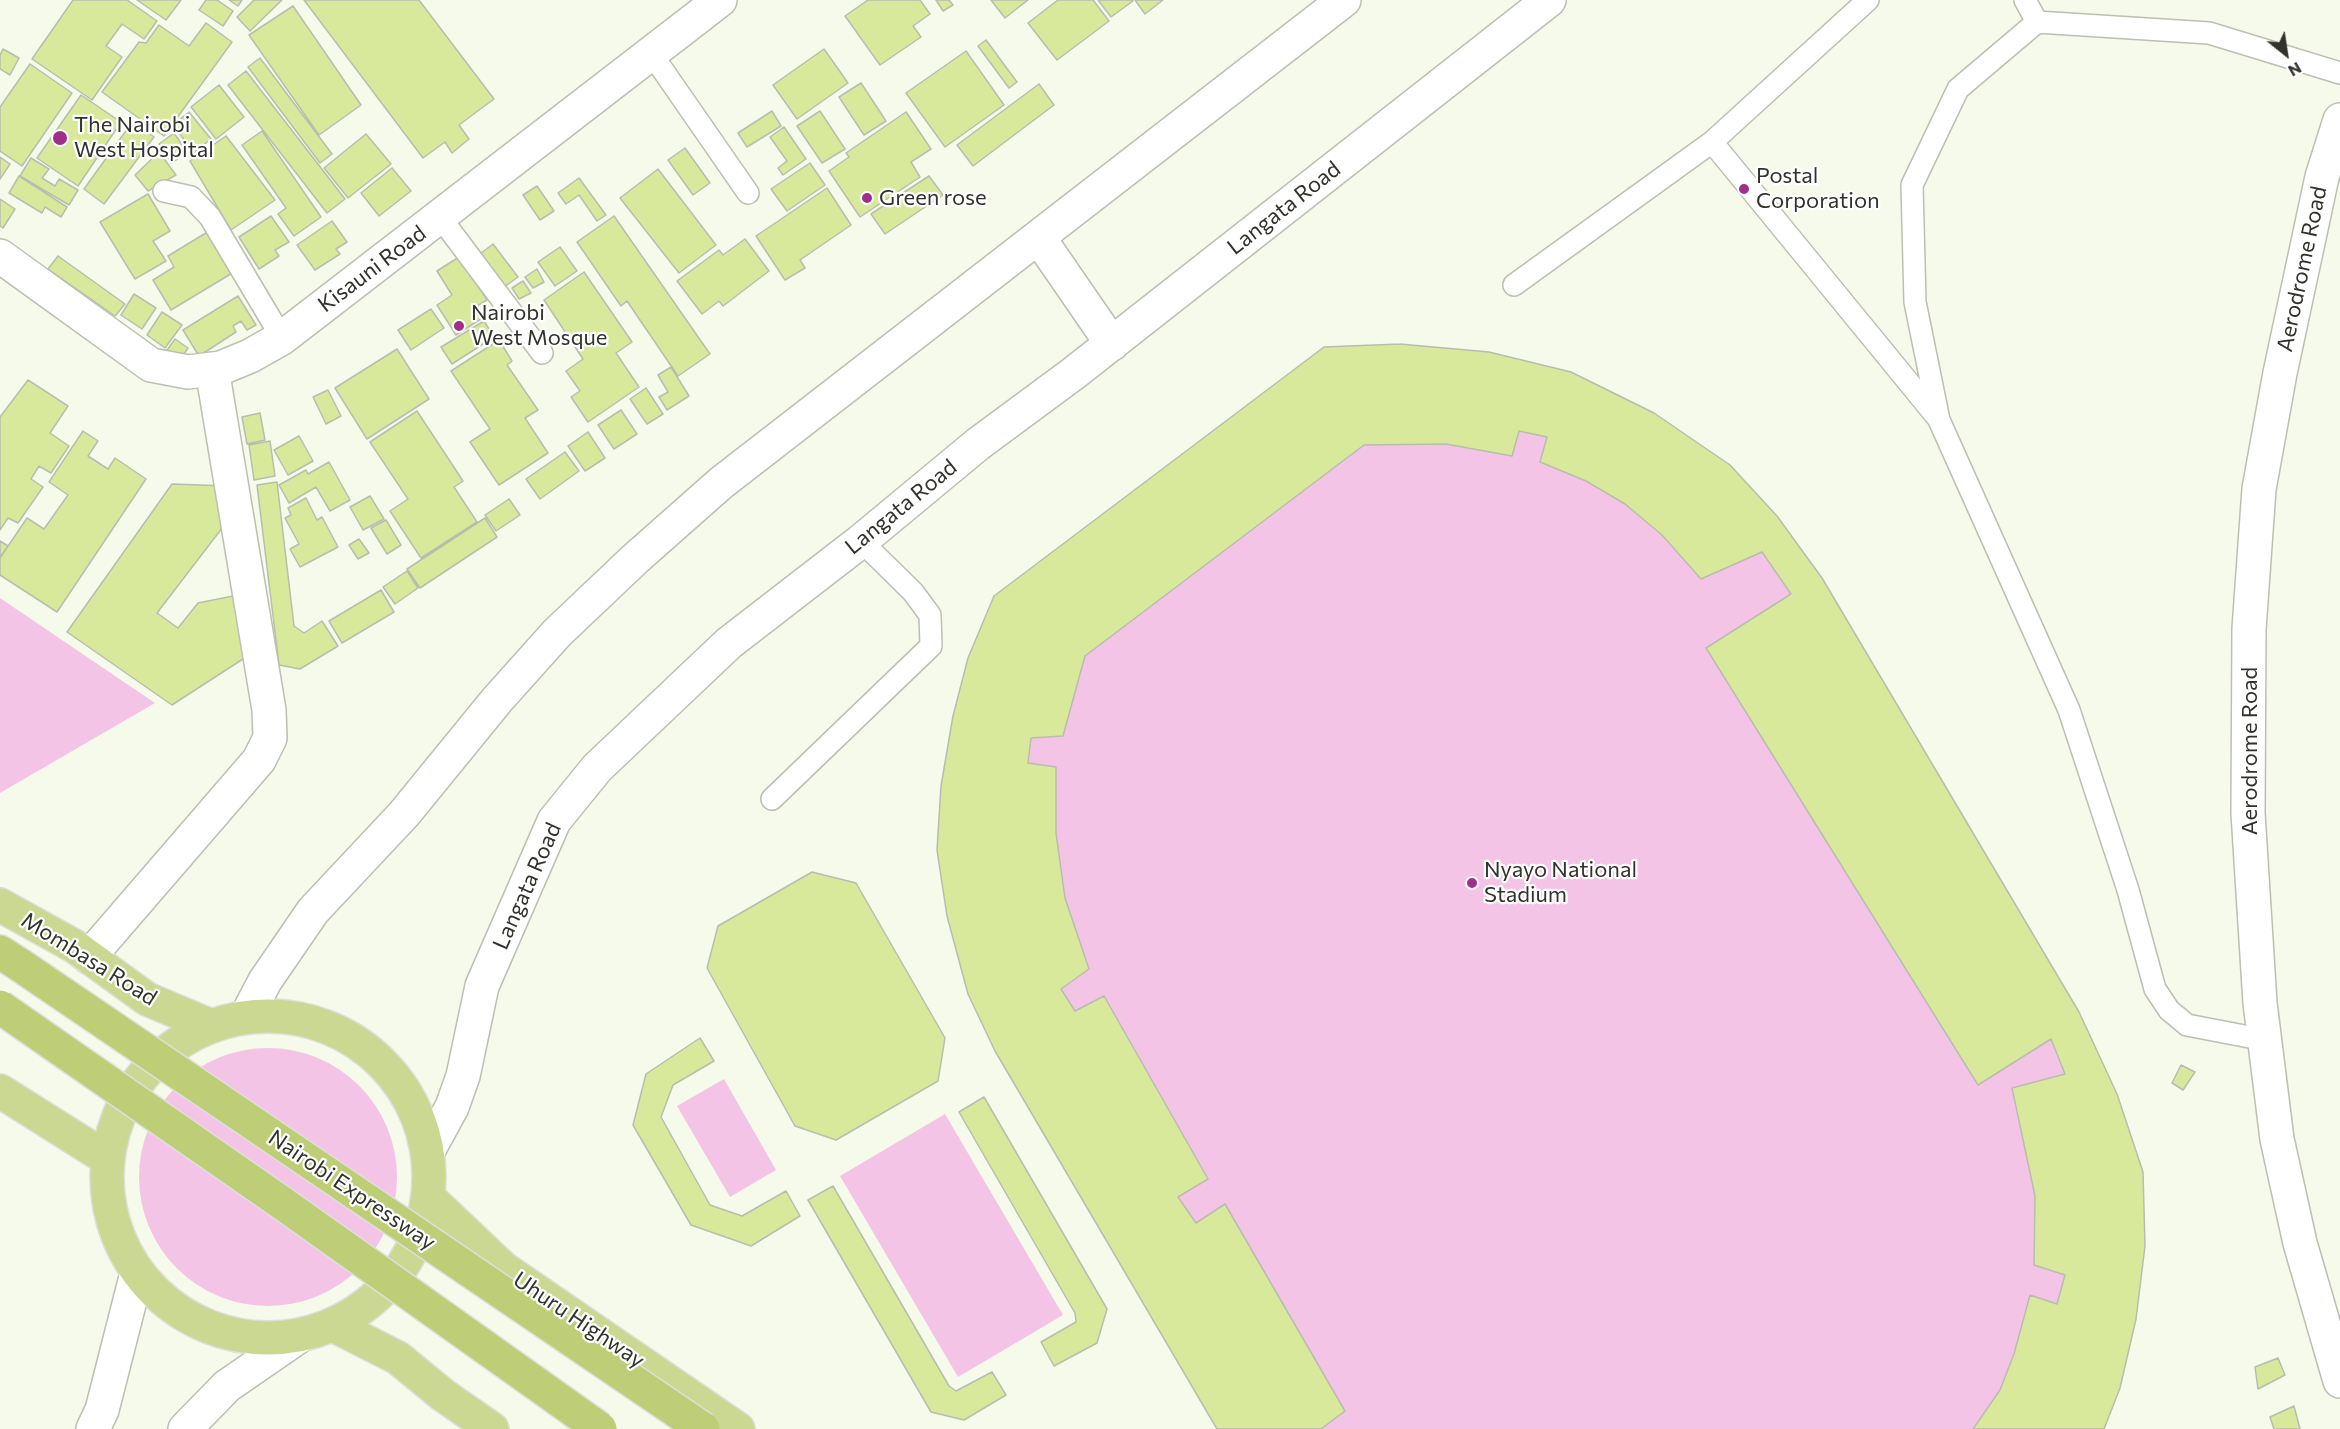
<!DOCTYPE html>
<html>
<head>
<meta charset="utf-8">
<style>
	body { margin:0 }
	#map { position:relative; width:2340px; height:1429px; overflow:hidden; background:#f6faea; font-family:Commissioner,sans-serif }
	canvas { display:block }
	.north { position:absolute; left:2256px; top:24px; width:60px; height:60px; -webkit-text-stroke:4px #fff; paint-order:stroke; rotate:150deg; font-size:16px; font-weight:700; line-height:24px; text-align:center; color:#31322c }
	.north::after { content:''; display:block; margin:auto; width:21px; height:27px; background:#31322c; clip-path:polygon(50% 0,100% 100%,50% 72%,0 100%) }
</style>
</head>
<body>
<div id="map">
<canvas width="2340" height="1429"></canvas>
<div class="north">N</div>
</div>
<script>
const ctx = document.querySelector('canvas').getContext('2d');
ctx.lineJoin = 'round';
function fillPath(path, color) { ctx.fillStyle = color; ctx.fill(path, 'evenodd'); }
const shape = rows => new Path2D(rows.map(r => 'M' + r).join(''));
function trace(path, color, width, dash) { ctx.strokeStyle = color; ctx.lineWidth = width; ctx.lineCap = dash ? 'butt' : 'round'; ctx.setLineDash(dash || []); ctx.stroke(path); }
function drawText(font, color, halo, rows, align = 'center') {
  ctx.font = font + ' Commissioner,sans-serif'; ctx.lineWidth = 4.5; ctx.setLineDash([]); ctx.textBaseline = 'middle'; ctx.strokeStyle = halo; ctx.fillStyle = color; for (const [text, x, y, turn = 0] of rows) {
    ctx.save(); ctx.translate(x, y); ctx.rotate((+turn || 0) * Math.PI / 180); ctx.textAlign = isNaN(turn) ? turn : align; if (halo) ctx.strokeText(text, 0, 0); ctx.fillText(text, 0, 0); ctx.restore();
  }
}
fillPath(shape([
	[1400,344,1571,372,1654,413,1729,465,1777,516,1822,578,2079,1012,2145,1246,2136,1319,2120,1388,2104,1429,1217,1429,995,1051,968,994,947,916,937,850,941,786,953,716,968,658,994,596,1324,347],
	[0,598,155,703,0,793],
	'139 1177a129 129 0 1 1 258 0a129 129 0 1 1-258 0Z',
	[724,1079,776,1170,730,1197,677,1106],
	[945,1114,1063,1315,958,1377,840,1176]
]), '#f4c4e7');
const building = shape([
	[73,0,127,0,157,21,144,39,122,24,106,46,122,57,92,100,32,59,73,0],
	[137,0,181,0,166,20,137,0],
	[206,0,217,0,233,11,223,26,199,10,206,0],
	[229,0,242,0,238,6,229,0],
	[254,0,282,0,250,31,237,17,254,0],
	[304,0,419,0,494,99,459,125,469,139,452,153,445,142,423,158,304,0],
	[868,0,920,0,930,14,913,26,921,37,880,65,845,16,868,0],
	[936,0,949,0,953,5,943,11,936,0],
	[991,0,1028,0,1005,18,991,0],
	[1058,0,1093,0,1109,21,1057,60,1028,23,1058,0],
	[1098,0,1131,0,1133,1,1111,17,1098,0],
	[1135,0,1163,0,1145,14,1135,0],
	[293,6,361,105,319,135,249,35,293,6],
	[206,23,232,42,164,136,102,92,139,42,146,43,159,25,189,46,206,23],
	[986,40,1017,82,1009,88,978,46,986,40],
	[3,49,19,58,10,75,0,69,0,55,3,49],
	[824,49,848,83,797,119,773,85,824,49],
	[966,51,1004,105,945,147,906,93,966,51],
	[260,58,332,154,320,163,248,67,260,58],
	[30,64,72,93,22,166,0,151,0,107,30,64],
	[246,71,345,199,327,213,228,85,246,71],
	[861,83,886,121,864,135,839,97,861,83],
	[1039,84,1054,105,973,166,957,145,1039,84],
	[219,85,244,117,216,139,191,107,219,85],
	[81,95,121,122,78,186,37,158,81,95],
	[772,111,781,126,747,147,738,133,772,111],
	[820,111,845,149,822,163,797,126,820,111],
	[189,112,211,139,194,153,173,125,189,112],
	[906,112,931,149,911,162,920,177,860,217,829,171,849,157,846,153,906,112],
	[133,121,154,137,104,204,84,189,133,121],
	[784,127,806,159,783,175,778,168,787,161,770,137,784,127],
	[262,131,321,217,294,236,278,214,286,208,242,145,262,131],
	[174,133,187,152,172,163,159,144,174,133],
	[366,134,391,164,348,198,324,168,366,134],
	[226,136,275,200,231,230,190,161,226,136],
	[685,148,710,183,693,195,668,160,685,148],
	[159,152,176,175,148,191,135,175,159,152],
	[0,157,10,164,0,179,0,157],
	[31,158,49,169,42,178,55,186,59,179,78,190,69,205,20,176,31,158],
	[810,163,825,185,787,211,771,189,810,163],
	[392,168,411,191,379,216,361,193,392,168],
	[658,169,716,245,679,273,620,198,658,169],
	[19,176,67,207,61,217,45,207,42,213,9,193,19,176],
	[929,176,943,195,885,234,871,214,929,176],
	[579,178,606,215,597,221,579,195,566,204,558,193,579,178],
	[537,186,554,211,540,220,523,195,537,186],
	[827,188,851,225,800,260,805,268,785,280,756,236,827,188],
	[148,194,170,231,153,241,166,261,135,279,100,222,148,194],
	[0,199,15,209,3,228,0,226,0,199],
	[271,216,289,242,275,250,279,256,259,269,239,237,271,216],
	[614,216,710,354,678,376,627,301,621,306,577,242,614,216],
	[332,221,347,242,336,249,340,254,315,270,297,245,332,221],
	[209,231,234,272,171,310,153,280,174,267,168,256,209,231],
	[745,239,769,271,723,306,719,301,702,314,677,281,719,250,723,255,745,239],
	[493,244,518,277,500,290,476,257,493,244],
	[560,247,577,271,555,286,538,262,560,247],
	[58,256,125,304,115,316,48,269,58,256],
	[459,257,487,300,477,306,484,317,456,335,437,305,452,295,437,271,459,257],
	[537,269,544,282,533,288,525,277,537,269],
	[584,272,632,342,616,353,639,387,588,422,571,397,580,391,566,371,583,359,544,300,584,272],
	[523,281,531,293,519,299,512,288,523,281],
	[134,294,156,308,142,329,121,315,134,294],
	[238,296,256,325,247,330,241,321,233,326,236,332,199,356,183,330,238,296],
	[431,309,444,328,411,350,398,330,431,309],
	[162,312,182,325,165,348,147,335,162,312],
	[484,321,494,337,452,364,441,347,484,321],
	[175,339,188,348,181,359,167,350,175,339],
	[499,340,512,361,507,365,538,410,525,418,548,453,499,485,470,442,490,429,451,371,499,340],
	[1400,344,1489,352,1571,372,1654,413,1730,465,1777,516,1822,578,2079,1012,2117,1094,2143,1172,2145,1246,2136,1319,2120,1388,2104,1429,1973,1429,2000,1390,2014,1354,2030,1295,2057,1304,2065,1275,2034,1265,2035,1196,2012,1088,2065,1074,2051,1039,1978,1085,1706,648,1791,594,1762,552,1701,579,1662,535,1625,504,1586,481,1540,462,1547,437,1519,431,1512,456,1446,444,1364,445,1085,656,1063,736,1031,738,1028,763,1056,767,1056,833,1065,898,1089,969,1061,989,1075,1011,1104,996,1208,1179,1178,1197,1196,1223,1225,1204,1345,1411,1321,1429,1217,1429,995,1051,968,994,947,916,937,850,941,786,953,716,968,658,994,596,1324,347,1400,344],
	[397,349,429,399,367,439,335,388,397,349],
	[671,367,689,396,667,410,659,397,668,392,658,375,671,367],
	[28,380,68,406,50,433,69,446,51,473,39,466,31,479,43,487,18,523,8,518,0,530,0,417,28,380],
	[646,388,663,414,647,424,630,399,646,388],
	[328,390,341,416,326,424,313,397,328,390],
	[621,410,637,434,614,449,598,425,621,410],
	[417,411,463,481,454,487,477,522,421,558,390,511,408,499,370,442,417,411],
	[260,413,265,440,247,444,242,417,260,413],
	[83,431,98,441,88,456,108,469,115,458,146,479,57,612,0,575,0,558,27,518,44,529,68,495,49,482,83,431],
	[588,432,605,458,585,471,568,446,588,432],
	[299,436,313,461,288,475,274,450,299,436],
	[270,441,275,476,254,480,249,445,270,441],
	[565,452,579,471,540,499,526,479,565,452],
	[329,462,350,500,330,511,316,487,289,503,279,485,306,470,308,474,329,462],
	[277,482,294,626,304,633,322,621,338,646,300,669,279,665,257,485,277,482],
	[172,484,228,486,226,523,157,613,178,628,198,603,233,596,246,657,172,705,67,632,172,484],
	[370,496,384,519,363,530,350,507,370,496],
	[306,498,317,520,322,517,338,547,300,567,290,549,299,544,285,518,291,515,288,508,306,498],
	[509,499,520,515,496,531,485,515,509,499],
	[485,518,497,537,420,588,407,569,485,518],
	[386,520,401,545,387,554,371,528,386,520],
	[359,539,369,553,358,559,349,545,359,539],
	[0,541,8,546,0,557,0,541],
	[407,571,418,588,395,604,383,587,407,571],
	[381,590,394,612,342,643,329,621,381,590],
	[812,872,856,883,945,1038,938,1081,836,1140,795,1126,707,968,718,926,812,872],
	[700,1038,714,1061,673,1085,661,1117,710,1205,742,1216,786,1191,800,1216,751,1246,691,1225,633,1125,646,1074,700,1038],
	[2181,1065,2195,1072,2183,1090,2172,1083,2181,1065],
	[984,1097,1107,1309,1097,1343,1054,1366,1041,1342,1076,1322,1075,1313,959,1112,984,1097],
	[833,1186,949,1386,956,1391,992,1372,1006,1395,964,1420,931,1412,808,1200,833,1186],
	[2278,1358,2285,1375,2258,1389,2255,1367,2278,1358],
	[2294,1406,2300,1429,2274,1429,2270,1417,2294,1406]
]);
fillPath(building, '#d8e99c');
trace(building, '#b9bdae', 1.5);
const service = shape([
	[1868,0,1712,142,1937,417],
	[2025,0,2037,22],
	[651,53,748,193],
	[164,191,191,197,210,217,282,338],
	[440,217,542,353],
	[1514,285,1712,142],
	[772,799,931,646,930,615,913,592,861,541],
	[2265,1040,2187,1025,2169,1010,2155,989,2128,890,2069,710,1939,420,1915,302,1912,185,1958,89,2037,22,2209,33,2340,73]
]);
const minor = shape([
	[0,256,151,365,188,372,221,368,250,356,282,338,720,0],
	[89,957,259,760,270,738,269,710,212,369]
]);
const secondary = shape([
	[2340,120,2322,177,2280,373,2259,489,2249,629,2248,813,2260,1003,2277,1139,2300,1243,2340,1381],
	[1039,238,1112,344],
	[246,1017,265,981,313,911,404,814,497,700,557,633,635,559,721,483,1344,0],
	[429,1149,452,1107,463,1076,482,986,554,821,597,768,729,643,861,541,978,444,1074,373,1549,0],
	[93,1429,102,1410,137,1273],
	[185,1429,227,1386,301,1335]
]);
const trunk = shape([
	[0,905,74,946,147,999,211,1026],
	'107 1177a161 161 0 1 1 322 0a161 161 0 1 1-322 0Z',
	[0,1091,108,1159],
	[429,1198,503,1268,738,1429],
	[333,1325,398,1358,443,1395,492,1429]
]);
const motorway = shape([
	[0,952,20,965]
]);
trace(service, '#bcbfb1', 24);
trace(minor, '#bcbfb1', 36);
trace(secondary, '#bcbfb1', 36);
trace(trunk, '#dededd', 36);
trace(motorway, '#dededd', 36);
trace(service, '#fff', 21);
trace(minor, '#fff', 33);
trace(secondary, '#fff', 33);
trace(trunk, '#cad892', 33);
trace(motorway, '#bdce77', 33);
const motorwayBridge = shape([
	[20,965,703,1429],
	[0,1007,282,1203,600,1429]
]);
trace(motorwayBridge, '#dededd', 36, []);
trace(motorwayBridge, '#bdce77', 33);
for (const [x, y, r, color] of [
	[60,138,8,"#a02f8c"],
	[1744,189,6,"#a02f8c"],
	[867,198,6,"#a02f8c"],
	[459,326,6,"#a02f8c"],
	[1472,883,6,"#a02f8c"]
]) { const dot = new Path2D(); dot.arc(x, y, r, 0, 2 * Math.PI); ctx.fillStyle = color; ctx.fill(dot); trace(dot, '#fff', 2); }
drawText('22px', '#31322c', '#fff', [
	["The Nairobi",74,125],
	["West Hospital",74,150],
	["Postal",1756,176],
	["Corporation",1756,201],
	["Green rose",879,198],
	["Nairobi",471,313],
	["West Mosque",471,338],
	["Nyayo National",1484,870],
	["Stadium",1484,895]
], 'left');
drawText('22px', '#31322c', '#fff', [
	["Langata Road",1284,208,-38],
	["Kisauni Road",372,269,-37],
	["Aerodrome Road",2302,269,-78],
	["Langata Road",901,507,-39],
	["Aerodrome Road",2250,751,-90],
	["Langata Road",527,886,-66],
	["Mombasa Road",89,959,32],
	["Nairobi Expressway",352,1190,34],
	["Uhuru Highway",579,1320,34]
]);
</script>
</body>
</html>
